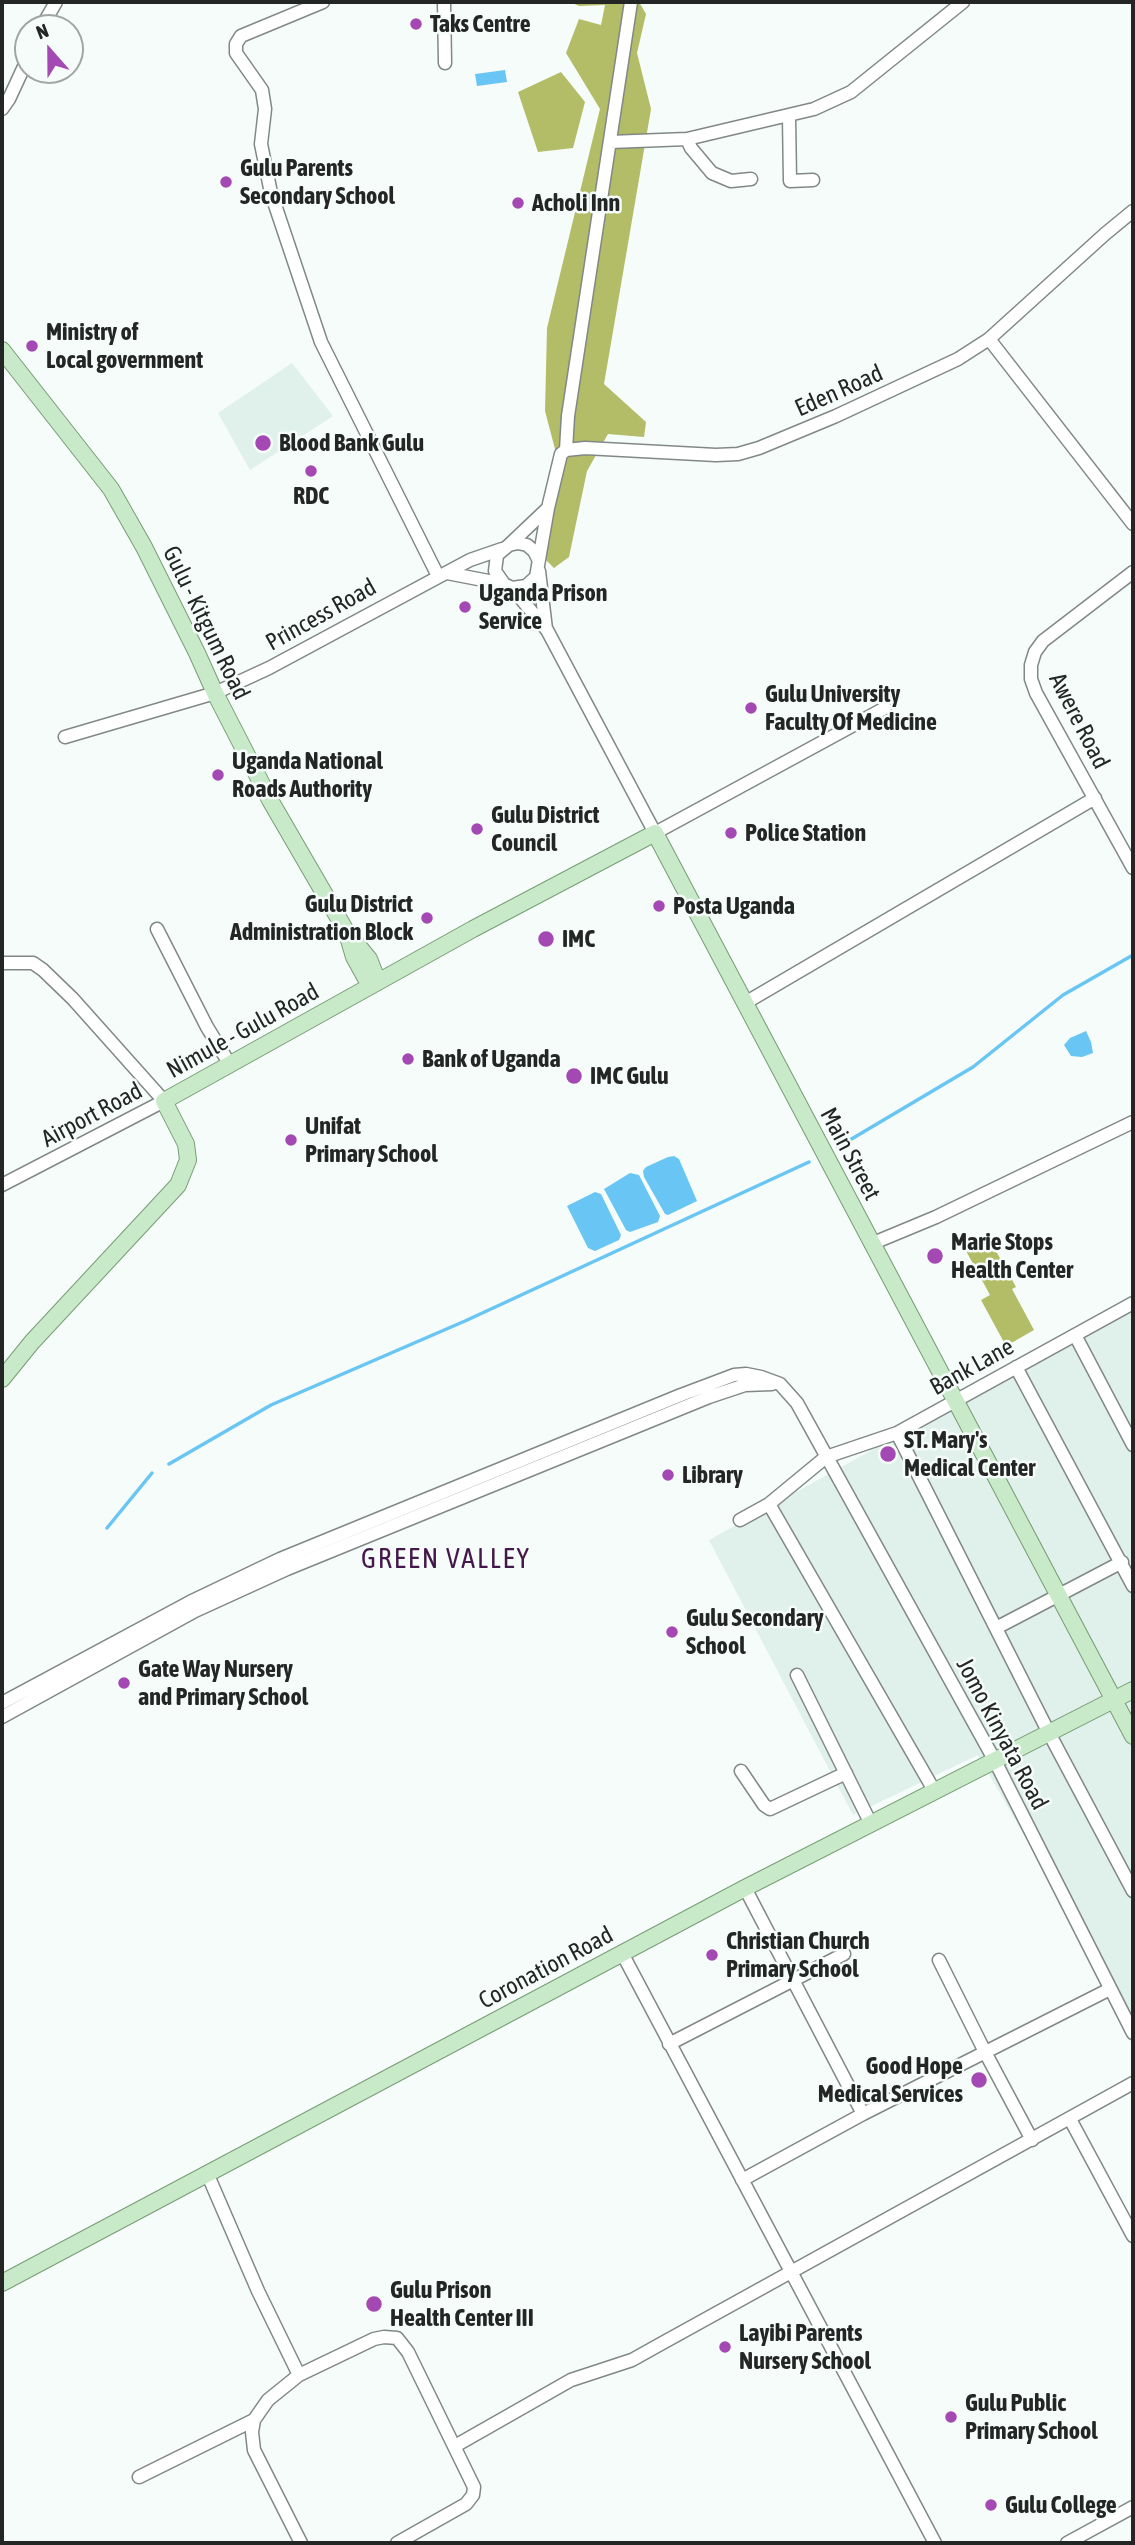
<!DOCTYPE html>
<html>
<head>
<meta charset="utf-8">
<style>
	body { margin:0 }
	#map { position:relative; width:1135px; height:2545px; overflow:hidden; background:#f5fcf9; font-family:"Asap Condensed",sans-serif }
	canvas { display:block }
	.frame { position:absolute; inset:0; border:4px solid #242625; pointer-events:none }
	.north { position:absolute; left:14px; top:14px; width:70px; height:70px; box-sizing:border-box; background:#f5fcf9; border:2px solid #a1a6a4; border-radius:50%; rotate:339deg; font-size:19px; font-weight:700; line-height:28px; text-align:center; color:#242625 }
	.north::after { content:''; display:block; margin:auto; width:24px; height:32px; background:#a449b3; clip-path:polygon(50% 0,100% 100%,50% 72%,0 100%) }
</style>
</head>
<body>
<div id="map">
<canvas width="1135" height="2545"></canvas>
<div class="frame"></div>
<div class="north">N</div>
</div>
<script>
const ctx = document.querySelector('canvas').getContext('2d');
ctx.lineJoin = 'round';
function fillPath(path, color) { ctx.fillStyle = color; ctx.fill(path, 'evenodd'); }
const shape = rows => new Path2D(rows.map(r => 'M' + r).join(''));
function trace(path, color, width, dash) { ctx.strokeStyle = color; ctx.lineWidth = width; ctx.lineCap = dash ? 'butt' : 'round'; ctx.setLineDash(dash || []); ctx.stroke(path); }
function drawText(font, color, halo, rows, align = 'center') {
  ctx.font = font + ' "Asap Condensed",sans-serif'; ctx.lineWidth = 5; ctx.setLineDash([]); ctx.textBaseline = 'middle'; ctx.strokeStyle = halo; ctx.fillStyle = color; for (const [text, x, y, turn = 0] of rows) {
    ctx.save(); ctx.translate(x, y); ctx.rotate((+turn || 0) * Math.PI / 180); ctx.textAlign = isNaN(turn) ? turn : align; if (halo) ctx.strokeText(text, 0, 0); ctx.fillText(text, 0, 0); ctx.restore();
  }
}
fillPath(shape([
	[292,363,333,416,250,470,218,413],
	[1133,1306,1133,2025,978,1755,853,1815,709,1540]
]), '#e0f0eb');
fillPath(shape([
	[570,2,639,2,646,14,637,53,651,109,604,384,646,422,644,437,608,434,587,471,569,557,554,568,545,559,560,468,545,411,547,328,600,109,566,53,579,19,601,25,605,5,579,6],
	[561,72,585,102,573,148,538,152,518,92],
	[983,1240,991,1242,1016,1287,1012,1289,1034,1330,1006,1346,981,1300,990,1295,965,1249]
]), '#b3bc67');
fillPath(shape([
	[505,70,507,82,477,86,475,74],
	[1086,1031,1091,1042,1093,1053,1082,1057,1071,1056,1064,1045,1070,1038],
	[674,1156,679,1159,697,1201,668,1215,665,1214,644,1177,643,1171,646,1167,668,1157],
	[630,1173,639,1175,660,1216,658,1222,630,1232,626,1230,604,1189],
	[595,1192,601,1194,621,1235,619,1240,595,1251,588,1248,567,1206]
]), '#69c5f3');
trace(shape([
	[838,1147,973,1067,1063,995,1133,955],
	[169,1464,271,1405,465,1321,809,1162],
	[107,1528,152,1473]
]), '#69c5f3', 3.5);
const minor = shape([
	[323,2,241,36,236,44,236,53,262,90,265,109,261,144,271,193,321,342,438,576],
	[444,2,445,63],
	[41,28,56,2],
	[2,109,9,99,28,58],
	[789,117,790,181,813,180],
	[687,139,691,148,712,173,731,181,751,179],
	[610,142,687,139,814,109,851,92,963,2],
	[989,339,1133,524],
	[566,450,568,416,631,2],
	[509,545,548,508],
	[538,559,534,551,527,545,518,543,509,545,497,555,495,571,504,584,512,588,526,586,536,577,548,508,561,454,566,450,585,448,716,455,738,454,759,448,836,416,958,359,989,339,1105,234,1133,211],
	[539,571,546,629],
	[1133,572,1043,641,1035,652,1031,665,1031,679,1036,693,1133,868],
	[447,573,504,584],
	[512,588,547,630,655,833,885,708],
	[65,737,215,693,269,668,470,560,502,549],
	[157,929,207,1027,229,1063],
	[2,963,33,963,43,970,73,999,164,1101,2,1185],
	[745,1003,1095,798],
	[871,1244,936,1217,1133,1122],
	[1075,1335,1133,1445],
	[1016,1367,1133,1586],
	[897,1433,1049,1733,1133,1891],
	[769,1504,935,1792],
	[740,1520,769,1504,826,1457,897,1433,1133,1303],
	[996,1628,1122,1562],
	[797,1675,871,1824],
	[2,1703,190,1602,280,1559,681,1395,734,1375,746,1374,761,1377,780,1384,797,1403,995,1761,1133,2033],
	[2,1717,195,1611,287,1569,709,1397,745,1385,772,1384],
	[741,1771,764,1805,770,1809,846,1773],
	[745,1888,863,2114],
	[622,1953,935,2543],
	[939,1960,985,2052,1032,2140],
	[669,2044,844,1954],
	[1070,2119,1133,2236],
	[207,2173,258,2291,299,2375],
	[742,2180,863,2114,1110,1989],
	[455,2446,571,2380,632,2360,657,2346,1133,2083],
	[139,2477,254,2420],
	[301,2543,254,2450,252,2432,254,2420,268,2400,299,2375,374,2339,384,2337,397,2338,408,2352,474,2487,473,2495,466,2504,397,2543],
	[1067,2543,1133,2507]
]);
const major = shape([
	[2,350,111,489,144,547,197,653,215,693,270,800,346,931,369,959,378,982],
	[349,940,354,957,370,986],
	[2,1379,32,1342,178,1185,188,1160,186,1144,164,1101,473,929,655,833,1133,1736],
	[2,2283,745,1888,1133,1690]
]);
trace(minor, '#828886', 15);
trace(major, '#789c77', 18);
trace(minor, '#fff', 12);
trace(major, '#c9eac8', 16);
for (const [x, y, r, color] of [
	[416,24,7,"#a449b3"],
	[226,182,7,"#a449b3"],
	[518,203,7,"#a449b3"],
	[32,346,7,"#a449b3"],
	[263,443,9,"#a449b3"],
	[311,471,7,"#a449b3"],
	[465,607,7,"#a449b3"],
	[751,708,7,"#a449b3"],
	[218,775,7,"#a449b3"],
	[477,829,7,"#a449b3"],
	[731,833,7,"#a449b3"],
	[659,906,7,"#a449b3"],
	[427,918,7,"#a449b3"],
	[546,939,9,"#a449b3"],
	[408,1059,7,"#a449b3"],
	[574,1076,9,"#a449b3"],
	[291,1140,7,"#a449b3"],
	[935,1256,9,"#a449b3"],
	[888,1454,9,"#a449b3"],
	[668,1475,7,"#a449b3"],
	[672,1632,7,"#a449b3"],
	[124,1683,7,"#a449b3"],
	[712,1955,7,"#a449b3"],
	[979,2080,9,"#a449b3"],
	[374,2304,9,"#a449b3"],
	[725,2347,7,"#a449b3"],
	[951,2417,7,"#a449b3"],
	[991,2505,7,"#a449b3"]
]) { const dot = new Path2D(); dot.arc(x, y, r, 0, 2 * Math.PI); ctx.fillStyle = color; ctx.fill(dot); trace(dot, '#f5fcf9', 2.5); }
drawText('bold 24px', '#242625', '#f5fcf9', [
	["Taks Centre",430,24],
	["Gulu Parents",240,168],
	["Secondary School",240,196],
	["Acholi Inn",532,203],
	["Ministry of",46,332],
	["Local government",46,360],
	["Blood Bank Gulu",279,443],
	["RDC",311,496,"center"],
	["Uganda Prison",479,593],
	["Service",479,621],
	["Gulu University",765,694],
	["Faculty Of Medicine",765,722],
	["Uganda National",232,761],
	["Roads Authority",232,789],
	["Gulu District",491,815],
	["Council",491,843],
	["Police Station",745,833],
	["Gulu District",413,904,"right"],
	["Administration Block",413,932,"right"],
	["Posta Uganda",673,906],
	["IMC",562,939],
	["Bank of Uganda",422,1059],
	["IMC Gulu",590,1076],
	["Unifat",305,1126],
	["Primary School",305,1154],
	["Marie Stops",951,1242],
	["Health Center",951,1270],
	["ST. Mary's",904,1440],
	["Medical Center",904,1468],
	["Library",682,1475],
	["Gulu Secondary",686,1618],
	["School",686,1646],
	["Gate Way Nursery",138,1669],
	["and Primary School",138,1697],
	["Christian Church",726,1941],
	["Primary School",726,1969],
	["Good Hope",963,2066,"right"],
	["Medical Services",963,2094,"right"],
	["Gulu Prison",390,2290],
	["Health Center III",390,2318],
	["Layibi Parents",739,2333],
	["Nursery School",739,2361],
	["Gulu Public",965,2403],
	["Primary School",965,2431],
	["Gulu College",1005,2505]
], 'left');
drawText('24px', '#242625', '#f5fcf9', [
	["Eden Road",839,391,-24],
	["Princess Road",321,615,-29],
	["Gulu - Kitgum Road",206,623,64],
	["Awere Road",1079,721,63],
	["Nimule - Gulu Road",243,1031,-29],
	["Airport Road",92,1115,-28],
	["Main Street",850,1154,62],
	["Bank Lane",972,1367,-29],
	["Jomo Kinyata Road",1002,1734,62],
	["Coronation Road",546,1968,-28]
]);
ctx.letterSpacing = '2px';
drawText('28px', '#44184b', '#f5fcf9', [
	["GREEN VALLEY",446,1559]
]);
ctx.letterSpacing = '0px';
</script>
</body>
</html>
